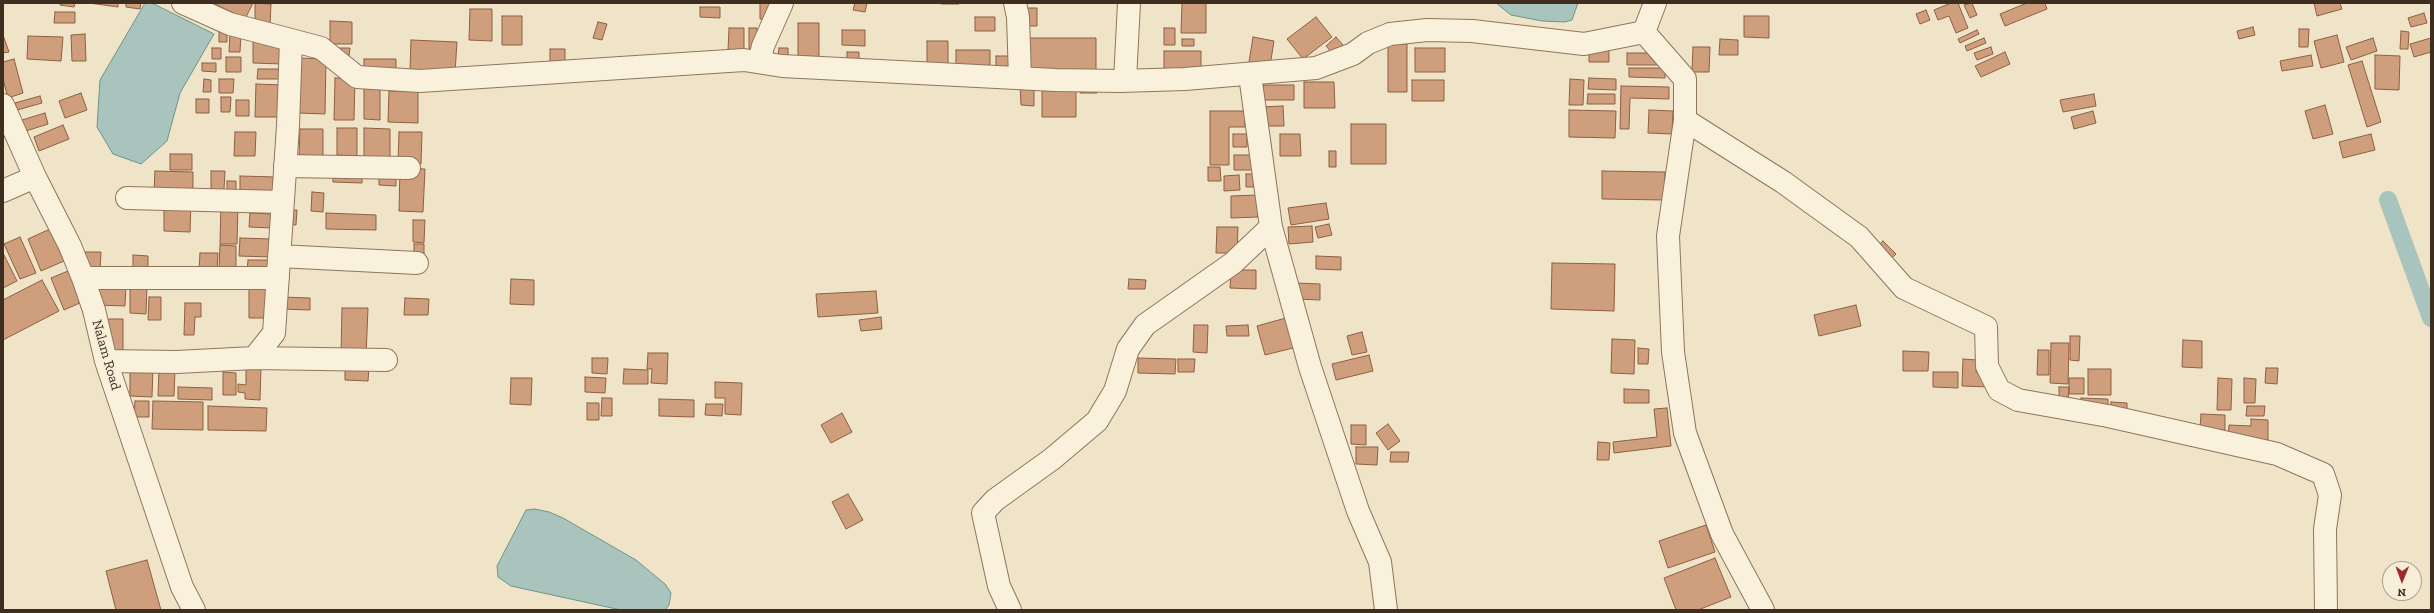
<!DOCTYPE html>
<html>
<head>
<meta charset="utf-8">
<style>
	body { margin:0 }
	#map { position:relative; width:2434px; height:613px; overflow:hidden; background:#f0e4c8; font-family:"Zilla Slab",serif }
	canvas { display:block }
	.frame { position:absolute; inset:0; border:4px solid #3d2e20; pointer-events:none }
	.north { position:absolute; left:2382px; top:561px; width:40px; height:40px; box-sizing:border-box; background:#f7eed8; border:1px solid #ada18e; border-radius:50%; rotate:181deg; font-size:11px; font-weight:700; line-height:16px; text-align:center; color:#3d2e20 }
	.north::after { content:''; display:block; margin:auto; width:14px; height:18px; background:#9e2a2b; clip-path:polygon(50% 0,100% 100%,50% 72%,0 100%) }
</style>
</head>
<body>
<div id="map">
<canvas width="2434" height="613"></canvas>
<div class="frame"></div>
<div class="north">N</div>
</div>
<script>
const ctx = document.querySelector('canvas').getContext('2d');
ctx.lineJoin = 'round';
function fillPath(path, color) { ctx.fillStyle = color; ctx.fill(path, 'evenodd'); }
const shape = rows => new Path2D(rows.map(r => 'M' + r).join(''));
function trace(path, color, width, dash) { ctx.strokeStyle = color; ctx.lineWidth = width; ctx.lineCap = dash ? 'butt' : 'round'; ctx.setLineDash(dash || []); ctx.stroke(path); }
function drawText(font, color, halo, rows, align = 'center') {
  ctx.font = font + ' "Zilla Slab",serif'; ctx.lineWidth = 3.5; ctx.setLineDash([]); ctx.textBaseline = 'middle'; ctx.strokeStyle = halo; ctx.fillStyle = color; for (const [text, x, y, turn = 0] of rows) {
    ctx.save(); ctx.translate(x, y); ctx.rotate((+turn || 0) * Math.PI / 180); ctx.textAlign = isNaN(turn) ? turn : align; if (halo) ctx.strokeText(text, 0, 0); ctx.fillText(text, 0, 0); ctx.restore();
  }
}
const water = shape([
	[145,3,152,3,214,34,180,93,167,141,141,164,113,154,97,127,100,80,145,3],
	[1496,3,1578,3,1572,20,1565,22,1542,21,1511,15,1496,3],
	[535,509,549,512,563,518,636,560,665,584,671,593,669,605,665,610,621,610,511,586,498,577,497,566,526,510,535,509]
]);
fillPath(water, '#a9c4bc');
trace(water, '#6f938a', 1);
trace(shape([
	[2388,200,2431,318]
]), '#a9c4bc', 18);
const building = shape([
	[61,3,75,3,74,7,60,5,61,3],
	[89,3,118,3,118,7,89,3],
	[126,3,141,3,140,9,126,7,126,3],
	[213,3,253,3,245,19,213,3],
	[255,3,271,4,270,25,255,24,255,3],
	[760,3,769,3,769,19,760,19,760,3],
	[855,3,867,3,865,12,853,10,855,3],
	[941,3,959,3,959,4,941,4,941,3],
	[1182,3,1206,3,1206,33,1181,33,1182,3],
	[1951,3,1958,3,1968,28,1956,33,1949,16,1938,20,1934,10,1951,3],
	[1972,3,1977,15,1970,18,1964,5,1972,3],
	[2027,3,2045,3,2047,9,2005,26,2000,14,2027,3],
	[2314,3,2340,3,2342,9,2317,16,2314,3],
	[700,7,720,7,720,18,700,17,700,7],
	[1023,8,1037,8,1037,26,1023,26,1023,8],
	[470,9,492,9,492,41,469,40,470,9],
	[1926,10,1930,20,1920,24,1916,14,1926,10],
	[55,12,75,12,75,23,54,23,55,12],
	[2424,13,2427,23,2411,27,2408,18,2424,13],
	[502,16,522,16,522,45,502,45,502,16],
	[1744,16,1769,16,1769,38,1744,37,1744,16],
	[975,17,995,17,995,31,975,31,975,17],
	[1316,17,1332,37,1303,59,1287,39,1316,17],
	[330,21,352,22,352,44,330,44,330,21],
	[598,22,607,24,602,40,593,38,598,22],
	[798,23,819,23,819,60,798,60,798,23],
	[2253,27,2255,35,2239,39,2237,31,2253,27],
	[729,28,744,28,744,51,728,51,729,28],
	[749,28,757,28,757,51,749,51,749,28],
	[1164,28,1175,28,1175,45,1164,45,1164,28],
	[2299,29,2309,29,2308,47,2299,47,2299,29],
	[219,30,227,30,227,42,219,42,219,30],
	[842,30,865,30,865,46,842,45,842,30],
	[1977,30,1979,34,1960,43,1958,39,1977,30],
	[2401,31,2409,32,2408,49,2400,49,2401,31],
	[230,33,241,34,240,52,229,52,230,33],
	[85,34,86,61,72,61,71,35,85,34],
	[3,35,9,52,3,53,3,35],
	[2337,35,2344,62,2321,68,2314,41,2337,35],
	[28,36,63,37,61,61,27,59,28,36],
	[1253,37,1274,41,1270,66,1249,62,1253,37],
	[1336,37,1343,45,1333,54,1326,46,1336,37],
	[1029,38,1096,38,1096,75,1029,75,1029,38],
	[1984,38,1986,43,1967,51,1965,46,1984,38],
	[2373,38,2377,51,2351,60,2346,47,2373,38],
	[2431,38,2431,52,2414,57,2410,44,2431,38],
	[1182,39,1194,39,1194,46,1182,46,1182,39],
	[1720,39,1738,40,1738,55,1719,55,1720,39],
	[253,40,283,40,283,64,253,63,253,40],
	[411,40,457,42,455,73,410,71,411,40],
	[927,41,948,41,948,69,927,69,927,41],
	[1388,44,1407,44,1407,92,1388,92,1388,44],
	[1693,47,1710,47,1709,72,1692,72,1693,47],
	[1991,47,1993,54,1977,60,1974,53,1991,47],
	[212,48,221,48,221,59,212,59,212,48],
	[337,48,350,48,349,56,337,56,337,48],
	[779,48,788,48,788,59,778,59,779,48],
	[1415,48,1445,48,1445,72,1415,72,1415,48],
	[550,49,565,49,565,63,550,63,550,49],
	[956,50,990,50,990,70,956,70,956,50],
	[1589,50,1609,50,1609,62,1589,62,1589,50],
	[1164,51,1201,51,1201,72,1164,72,1164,51],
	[847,52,859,52,859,60,847,60,847,52],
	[2005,52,2010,64,1981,77,1975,66,2005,52],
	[1627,53,1660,53,1660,65,1627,65,1627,53],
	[2311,55,2313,66,2282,71,2280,61,2311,55],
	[2375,55,2400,56,2399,90,2375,89,2375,55],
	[996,56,1011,56,1011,72,996,72,996,56],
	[226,57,241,57,241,72,226,72,226,57],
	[300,58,326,59,325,114,299,113,300,58],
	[14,59,23,93,8,98,3,79,3,62,14,59],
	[364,59,396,59,396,71,364,70,364,59],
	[2362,61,2381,122,2367,127,2348,65,2362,61],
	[202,63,216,63,216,72,202,71,202,63],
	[1629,68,1665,68,1665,78,1629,77,1629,68],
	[258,69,281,69,281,79,257,79,258,69],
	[335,78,355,78,354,120,334,120,335,78],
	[1589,78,1616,79,1616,90,1588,89,1589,78],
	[204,79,211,80,211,92,203,92,204,79],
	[219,79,234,79,233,93,219,93,219,79],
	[1570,79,1584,80,1583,105,1569,105,1570,79],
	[1412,80,1444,80,1444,101,1412,101,1412,80],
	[1304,82,1334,82,1335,108,1304,108,1304,82],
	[256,84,283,85,282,117,255,117,256,84],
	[1020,84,1034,84,1034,106,1021,105,1020,84],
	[1080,85,1097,85,1097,93,1080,93,1080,85],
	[1263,85,1294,85,1294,100,1263,100,1263,85],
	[1042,86,1076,86,1076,117,1042,117,1042,86],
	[1621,86,1669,87,1669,99,1630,98,1629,129,1620,129,1621,86],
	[364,88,380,88,380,120,364,119,364,88],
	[389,91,418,91,418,123,388,122,389,91],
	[81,93,87,110,65,118,59,101,81,93],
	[1588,94,1615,94,1615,104,1587,104,1588,94],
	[2094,94,2096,106,2063,112,2060,100,2094,94],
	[40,96,42,103,17,110,15,103,40,96],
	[221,97,231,97,230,112,221,112,221,97],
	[196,99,209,99,209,113,196,113,196,99],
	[236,100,249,100,249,116,236,116,236,100],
	[2325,105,2333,134,2313,139,2305,111,2325,105],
	[1283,106,1284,126,1259,126,1259,107,1283,106],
	[1569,110,1616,111,1615,138,1569,137,1569,110],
	[1649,110,1673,111,1672,134,1648,133,1649,110],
	[1210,111,1245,111,1245,127,1229,127,1229,165,1210,165,1210,111],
	[2093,111,2096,123,2074,129,2071,117,2093,111],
	[45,113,48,124,26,131,22,120,45,113],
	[1351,124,1386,124,1386,164,1351,164,1351,124],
	[63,125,69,139,39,151,34,137,63,125],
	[337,128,357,128,357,156,337,155,337,128],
	[364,128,390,129,390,159,364,158,364,128],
	[300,129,323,129,323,158,299,158,300,129],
	[235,132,256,132,255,156,234,156,235,132],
	[399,132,422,132,421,164,398,163,399,132],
	[1233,134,1247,134,1247,147,1233,147,1233,134],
	[1280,134,1300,134,1301,156,1280,156,1280,134],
	[2371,134,2375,150,2343,158,2339,142,2371,134],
	[1329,151,1336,151,1336,167,1329,167,1329,151],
	[170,154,192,154,192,170,170,170,170,154],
	[1234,155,1252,155,1252,170,1234,170,1234,155],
	[1208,167,1220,167,1221,181,1208,181,1208,167],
	[333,168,362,169,362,183,333,182,333,168],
	[400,168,425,169,423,212,399,211,400,168],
	[379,169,396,170,396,186,379,185,379,169],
	[155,171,193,172,193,192,154,191,155,171],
	[211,171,225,171,224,190,211,190,211,171],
	[1602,171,1665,172,1664,200,1602,199,1602,171],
	[1246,174,1256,174,1256,187,1246,187,1246,174],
	[1239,175,1240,190,1224,191,1224,176,1239,175],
	[240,176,276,177,276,194,240,194,240,176],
	[227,181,236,181,236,192,227,192,227,181],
	[312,192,324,193,323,212,311,211,312,192],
	[1257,195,1258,217,1231,218,1231,196,1257,195],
	[191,201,190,232,164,231,164,209,191,201],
	[221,203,238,204,237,244,220,244,221,203],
	[1326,203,1329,219,1291,225,1288,208,1326,203],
	[286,210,297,210,296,225,286,224,286,210],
	[250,213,272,214,272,228,249,227,250,213],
	[326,213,376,215,376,230,326,229,326,213],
	[413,220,425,220,424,243,413,242,413,220],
	[1329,224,1332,235,1318,238,1315,227,1329,224],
	[1312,226,1313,242,1289,244,1288,227,1312,226],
	[1217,227,1238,227,1237,253,1216,253,1217,227],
	[50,229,64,261,41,271,28,239,50,229],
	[20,237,36,273,20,279,4,244,20,237],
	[240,238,271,239,271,257,239,256,240,238],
	[1883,241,1896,254,1888,262,1875,249,1883,241],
	[414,244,424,244,424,259,414,258,414,244],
	[220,245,236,246,236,269,219,269,220,245],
	[85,252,101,252,100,270,84,270,85,252],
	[3,253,17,281,3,288,3,253],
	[200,253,218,253,217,270,199,270,200,253],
	[133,255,148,256,148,269,133,268,133,255],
	[1316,256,1341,257,1341,270,1316,269,1316,256],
	[248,260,269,260,269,273,247,273,248,260],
	[1552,263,1615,264,1614,311,1551,309,1552,263],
	[1231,270,1256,270,1256,289,1230,288,1231,270],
	[68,271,82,302,64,310,51,278,68,271],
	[511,279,534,280,534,305,510,304,511,279],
	[1129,279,1146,280,1145,289,1128,289,1129,279],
	[42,280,59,311,3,340,3,300,42,280],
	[1296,283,1320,284,1320,300,1296,299,1296,283],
	[97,285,126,286,125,306,97,305,97,285],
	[130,286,147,286,146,314,130,313,130,286],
	[249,287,267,287,267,318,249,318,249,287],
	[876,291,878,313,818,317,816,294,876,291],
	[149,297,161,297,161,320,148,320,149,297],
	[281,297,310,298,310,310,281,309,281,297],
	[405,298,429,299,428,315,404,315,405,298],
	[185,303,201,303,201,317,195,317,194,335,184,335,185,303],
	[1856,305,1861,326,1819,336,1814,315,1856,305],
	[342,308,368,308,366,356,341,355,342,308],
	[1293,316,1301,346,1265,355,1257,326,1293,316],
	[881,317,882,329,861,331,859,320,881,317],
	[106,319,123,319,123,351,106,351,106,319],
	[1194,325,1208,325,1207,353,1193,352,1194,325],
	[1248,325,1249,336,1227,336,1226,326,1248,325],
	[1362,332,1367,352,1352,355,1347,336,1362,332],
	[2070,336,2080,336,2079,361,2070,360,2070,336],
	[1612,339,1635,340,1634,374,1611,373,1612,339],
	[2183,340,2202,341,2202,368,2182,367,2183,340],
	[2051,343,2069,343,2068,384,2050,383,2051,343],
	[1638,348,1649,349,1648,364,1638,364,1638,348],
	[2038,350,2049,350,2049,375,2037,375,2038,350],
	[1903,351,1929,352,1928,371,1903,371,1903,351],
	[648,353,668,353,667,384,651,383,652,369,647,369,648,353],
	[1369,355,1373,371,1336,380,1332,364,1369,355],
	[592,358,608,358,607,374,592,373,592,358],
	[1138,358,1176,359,1175,374,1138,373,1138,358],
	[1178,359,1195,359,1194,372,1178,372,1178,359],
	[1963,359,1977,360,1976,372,1989,372,1989,387,1962,386,1963,359],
	[345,366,369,367,368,381,345,380,345,366],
	[130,367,153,368,152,397,130,396,130,367],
	[246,367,261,367,260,400,245,399,245,393,238,392,238,384,246,385,246,367],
	[159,368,175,369,174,396,158,396,159,368],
	[2266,368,2278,368,2277,384,2265,383,2266,368],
	[624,369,648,370,648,384,623,384,624,369],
	[2088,369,2111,369,2111,395,2088,395,2088,369],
	[223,372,236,373,236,395,223,395,223,372],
	[1933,372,1958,372,1958,388,1933,387,1933,372],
	[585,377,606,378,605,393,585,392,585,377],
	[511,378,532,378,531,405,510,404,511,378],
	[2069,378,2084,378,2084,394,2069,394,2069,378],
	[2218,378,2232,379,2231,410,2217,410,2218,378],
	[2244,378,2256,379,2255,403,2244,403,2244,378],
	[715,382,742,383,741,415,725,414,725,398,715,398,715,382],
	[178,387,212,388,212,400,178,399,178,387],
	[2059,387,2069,387,2068,402,2059,402,2059,387],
	[1624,389,1649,390,1649,403,1624,403,1624,389],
	[602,398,612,398,612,416,601,416,602,398],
	[2081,398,2108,399,2108,410,2081,409,2081,398],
	[659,399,694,400,694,417,659,416,659,399],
	[135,401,149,401,149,417,134,417,135,401],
	[153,401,203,402,203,430,152,429,153,401],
	[2111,402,2127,403,2127,415,2110,414,2111,402],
	[587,403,599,403,599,420,587,420,587,403],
	[706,404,723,404,722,416,705,415,706,404],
	[208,406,267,408,266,431,208,430,208,406],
	[2247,406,2265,406,2264,416,2246,416,2247,406],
	[1667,408,1671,446,1614,453,1613,442,1657,437,1654,409,1667,408],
	[842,413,852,432,831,443,821,425,842,413],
	[2201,414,2225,415,2225,430,2200,429,2201,414],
	[2251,419,2268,420,2268,441,2228,440,2229,425,2251,426,2251,419],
	[1388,424,1400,441,1388,450,1376,433,1388,424],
	[1351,425,1366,425,1366,445,1351,444,1351,425],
	[1598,442,1610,443,1609,460,1597,460,1598,442],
	[1356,447,1378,447,1377,465,1356,464,1356,447],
	[1391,452,1409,452,1408,462,1390,462,1391,452],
	[848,494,863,520,846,529,832,502,848,494],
	[1706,525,1715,552,1668,568,1659,541,1706,525],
	[1715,558,1731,597,1698,610,1676,610,1664,578,1715,558],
	[147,560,161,610,116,610,106,571,147,560]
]);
fillPath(building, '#cf9f7d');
trace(building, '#8d5f41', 1);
const minor = shape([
	[1015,3,1018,17,1020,78],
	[1655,3,1644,32,1685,79,1685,120,1668,236,1673,352,1685,433,1722,534,1763,610],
	[291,40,321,48,357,77,420,81,744,60,782,66,1055,80,1120,81,1185,79,1316,68,1353,54,1368,43,1390,34,1427,30,1472,31,1584,44,1644,32],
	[759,62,763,46,782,3],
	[1250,75,1271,227,1310,367,1358,511,1380,562,1386,610],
	[1125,81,1129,3],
	[3,105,35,177,70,246,83,278,94,310,106,361,182,587,194,610],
	[1685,120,1783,182,1859,237,1904,288,1986,327,1987,366,1999,390,2018,400,2108,416,2277,454,2323,474,2330,495,2325,529,2326,610],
	[285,166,409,168],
	[3,191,35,177],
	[127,198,282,202],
	[279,256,417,263],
	[83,278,278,278],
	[254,358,386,360],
	[106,361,177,362,254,358,274,333,288,126,291,40,230,24,183,3],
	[1010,610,999,586,983,513,995,500,1052,459,1097,421,1115,391,1128,349,1145,325,1233,263,1271,227]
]);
trace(minor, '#8d765c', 24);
trace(minor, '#faf1dc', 22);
drawText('14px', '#3d2e20', '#f7eed8', [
	["Nalam Road",106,355,74]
]);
</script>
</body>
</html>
